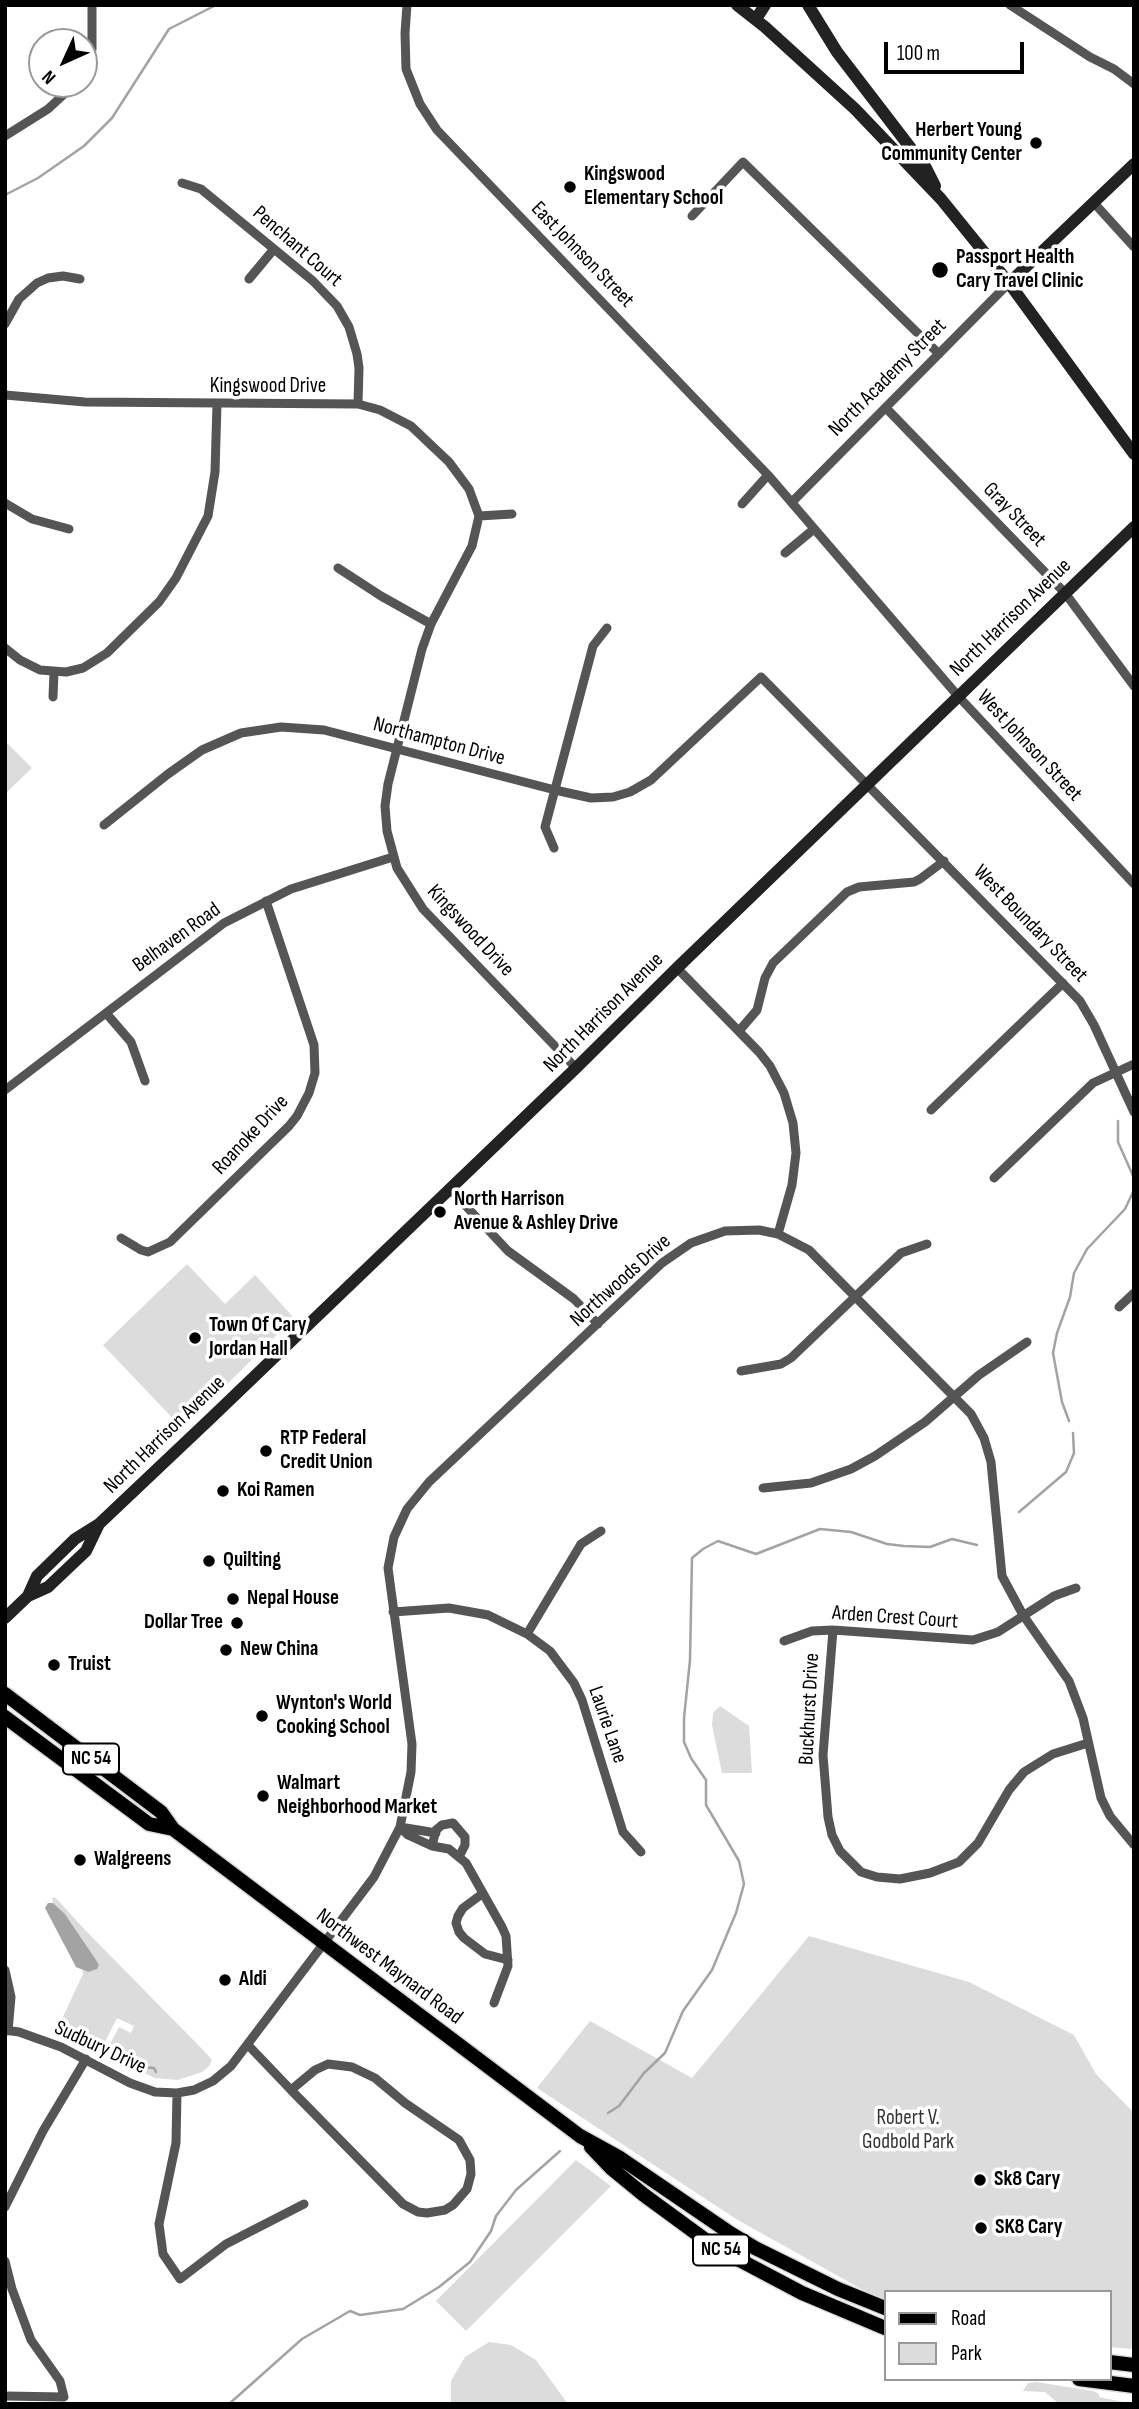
<!DOCTYPE html>
<html>
<head>
<meta charset="utf-8">
<style>
	body { margin:0 }
	#map { position:relative; width:1139px; height:2409px; overflow:hidden; background:#fff; font-family:"Sofia Sans Condensed",sans-serif }
	canvas { display:block }
	.frame { position:absolute; inset:0; border:7px solid #000; pointer-events:none }
	.legend { position:absolute; left:884px; top:2290px; width:228px; height:91px; box-sizing:border-box; background:#fff; border:2px solid #999; margin:0; padding:9px 12px; list-style:none; font-size:21px; color:#000 }
	.legend li { display:flex; align-items:center; gap:14px; height:35px }
	.legend b { width:35px; border:2px solid #999 }
	.north { position:absolute; left:28px; top:28px; width:70px; height:70px; box-sizing:border-box; background:#fff; border:2px solid #999; border-radius:50%; rotate:225deg; font-size:19px; font-weight:700; line-height:28px; text-align:center; color:#000 }
	.north::after { content:''; display:block; margin:auto; width:24px; height:32px; background:#000; clip-path:polygon(50% 0,100% 100%,50% 72%,0 100%) }
	.scale { position:absolute; left:884px; top:42px; width:140px; height:32px; box-sizing:border-box; border:4px solid #000; border-top:0; padding-left:9px; font-size:21px; line-height:24px; white-space:nowrap; color:#000; -webkit-text-stroke:5px #fff; paint-order:stroke }
</style>
</head>
<body>
<div id="map">
<canvas width="1139" height="2409"></canvas>
<div class="frame"></div>
<ul class="legend">
<li><b style="height:9px;background:#000"></b>Road</li>
<li><b style="height:19px;background:#dcdcdc"></b>Park</li>
</ul>
<div class="north">N</div>
<div class="scale">100 m</div>
</div>
<script>
const ctx = document.querySelector('canvas').getContext('2d');
ctx.lineJoin = 'round';
function fillPath(path, color) { ctx.fillStyle = color; ctx.fill(path, 'evenodd'); }
const shape = rows => new Path2D(rows.map(r => 'M' + r).join(''));
function trace(path, color, width, dash) { ctx.strokeStyle = color; ctx.lineWidth = width; ctx.lineCap = dash ? 'butt' : 'round'; ctx.setLineDash(dash || []); ctx.stroke(path); }
function drawText(font, color, halo, rows, align = 'center') {
  ctx.font = font + ' "Sofia Sans Condensed",sans-serif'; ctx.lineWidth = 7; ctx.setLineDash([]); ctx.textBaseline = 'middle'; ctx.strokeStyle = halo; ctx.fillStyle = color; for (const [text, x, y, turn = 0] of rows) {
    ctx.save(); ctx.translate(x, y); ctx.rotate((+turn || 0) * Math.PI / 180); ctx.textAlign = isNaN(turn) ? turn : align; if (halo) ctx.strokeText(text, 0, 0); ctx.fillText(text, 0, 0); ctx.restore();
  }
}
fillPath(shape([
	[5,741,32,768,5,794],
	[187,1264,225,1304,255,1275,294,1318,213,1398,181,1427,103,1345],
	[720,1706,749,1726,752,1773,722,1773,712,1725,713,1713],
	[52,1897,56,1898,86,1931,207,2054,212,2060,209,2066,202,2072,178,2080,155,2078,104,2055,119,2027,131,2033,134,2026,117,2018,104,2044,60,2023,83,1974,82,1970,88,1972,99,1965,65,1914,53,1903],
	[809,1936,969,1982,1074,2035,1096,2074,1134,2113,1134,2349,1109,2347,1109,2292,885,2292,885,2299,872,2295,736,2219,537,2088,590,2021,692,2078],
	[576,2160,611,2186,466,2331,436,2301],
	[489,2342,511,2345,536,2360,568,2404,451,2404,451,2381,465,2357],
	[1036,2382,1093,2391,1099,2394,1099,2397,1134,2404,1059,2404,1045,2392,1023,2391,1028,2383]
]), '#dcdcdc');
fillPath(shape([
	[48,1903,53,1903,65,1914,96,1960,99,1965,97,1969,88,1972,76,1967,45,1908]
]), '#a3a3a3');
trace(shape([
	[5,195,38,178,84,146,112,118,169,29,216,5],
	[1118,1121,1118,1142,1134,1178],
	[1069,1421,1062,1402,1053,1353,1057,1333,1070,1297,1074,1273,1087,1249,1125,1209,1134,1190],
	[1019,1512,1066,1472,1074,1453,1073,1433],
	[111,2052,138,2067,154,2068,156,2072],
	[608,2113,619,2106,644,2073,665,2053,683,2011,712,1970,736,1913,744,1884,739,1861,706,1805,706,1780,691,1758,684,1742,684,1718,690,1660,692,1558,703,1549,718,1541,756,1554,820,1529,851,1532,887,1544,904,1546,930,1547,952,1539,977,1545],
	[229,2404,302,2339,350,2311,360,2315,403,2309,439,2287,470,2262,491,2231,496,2216,516,2190,560,2151]
]), '#a3a3a3', 2.5);
const primary = shape([
	[5,1694,161,1812,173,1829,580,2136,620,2158,730,2233,755,2248,838,2289,885,2308],
	[5,1717,149,1824,173,1829],
	[591,2147,611,2168,644,2195,715,2247,802,2293,885,2328],
	[1109,2362,1134,2365],
	[1079,2379,1134,2386]
]);
trace(primary, '#dbdbdb', 17);
trace(shape([
	[407,5,405,33,406,69,420,104,437,130,768,475,958,696,1134,884],
	[1010,5,1090,57,1114,69,1134,84],
	[84,69,92,49,92,5],
	[5,136,48,109,75,84],
	[182,183,201,189,313,281,337,306,349,327,357,354,359,368,358,404],
	[1094,203,1134,247],
	[692,216,743,162,939,354],
	[249,279,274,249],
	[5,324,19,299,37,283,48,278,63,276,80,279],
	[5,395,85,402,358,404,380,410,411,426,449,462,469,489,479,516,472,546,431,624,422,649,388,784,385,806,387,831,397,868,423,909,576,1068],
	[886,408,1065,593,1134,686],
	[792,502,1009,283],
	[5,503,32,519,69,529],
	[742,504,768,475],
	[479,516,512,514],
	[785,553,814,529],
	[338,568,381,596,431,624],
	[5,648,20,660,40,670,66,672,83,668,107,653,159,602,176,578,208,516,215,472,217,404],
	[53,697,54,672],
	[104,825,168,774,202,750,241,733,281,727,324,730,555,790,591,798,613,797,630,792,651,780,761,677,1080,1001,1094,1025,1134,1112],
	[554,848,545,827,593,646,607,628],
	[677,968,759,1052,770,1066,784,1093,793,1123,796,1153,792,1185,778,1234],
	[106,1013,131,1042,145,1081],
	[739,1031,757,1010,765,978,773,963,847,892,859,887,914,882,920,879,944,861],
	[5,1090,224,923,291,889,393,857],
	[931,1110,1063,983],
	[994,1178,1093,1083,1134,1064],
	[449,1188,508,1251,574,1299,598,1324],
	[121,1238,141,1250,148,1252,170,1242,289,1126,297,1116,309,1093,315,1073,314,1045,266,901],
	[1119,1307,1134,1293],
	[741,1371,781,1364,791,1358,901,1253,927,1244],
	[763,1488,811,1483,851,1469,875,1456,925,1422,979,1375,1027,1342],
	[393,1612,449,1608,488,1615,527,1634,550,1651,574,1683,582,1700,623,1832,641,1852],
	[833,1630,823,1755,828,1817,832,1835,840,1851,861,1872,877,1877,900,1879,930,1873,959,1862,978,1843,1009,1790,1024,1772,1053,1754,1088,1743],
	[527,1634,581,1544,601,1531],
	[784,1641,812,1631,833,1630,973,1640,998,1632,1054,1596,1076,1588],
	[400,1827,408,1835,432,1846,449,1849,466,1863,502,1927,506,1936,508,1966,494,2003],
	[400,1827,436,1833],
	[432,1846,436,1830,442,1825,453,1823,465,1837,465,1845,459,1857],
	[482,1894,463,1908,458,1916,456,1923,459,1932,464,1938,485,1954,508,1960],
	[5,1970,11,1997,8,2031],
	[5,2030,19,2032,61,2047,130,2083,155,2092,177,2093,194,2090,213,2081,231,2066,374,1877,400,1827,411,1772,412,1744,388,1568,394,1537,407,1509,429,1482,662,1263,691,1243,725,1231,759,1230,778,1234,809,1250,971,1414,984,1438,991,1462,1002,1576,1023,1615,1069,1681,1083,1718,1101,1798,1110,1816,1134,1845],
	[248,2045,291,2090],
	[328,2064,352,2067,375,2078,405,2103,459,2140,470,2160,471,2174,467,2189,453,2205,445,2210,427,2213,418,2212,403,2204,291,2090,315,2070,328,2064],
	[177,2093,176,2143,159,2224,163,2254,180,2279,226,2244,304,2204],
	[5,2207,43,2131,86,2059],
	[5,2261,12,2289,31,2340,60,2381,64,2397,5,2396]
]), '#555', 9);
trace(shape([
	[737,5,765,27,855,109,941,199,1009,283,1134,454],
	[808,5,837,52,926,168,935,186],
	[756,19,765,5],
	[1009,283,1134,164],
	[28,1596,37,1576,75,1539,99,1524,210,1419,576,1068,677,968,1134,527],
	[5,1618,28,1596,48,1587,86,1551,99,1524]
]), '#222', 12);
trace(primary, '#000', 14);
for (const [x, y, r, color] of [
	[1036,143,7,"#000"],
	[570,187,7,"#000"],
	[940,270,9,"#000"],
	[440,1212,7,"#000"],
	[195,1338,7,"#000"],
	[266,1451,7,"#000"],
	[223,1491,7,"#000"],
	[209,1561,7,"#000"],
	[233,1599,7,"#000"],
	[237,1623,7,"#000"],
	[226,1650,7,"#000"],
	[54,1665,7,"#000"],
	[262,1716,7,"#000"],
	[263,1796,7,"#000"],
	[80,1860,7,"#000"],
	[225,1980,7,"#000"],
	[980,2180,7,"#000"],
	[981,2228,7,"#000"]
]) { const dot = new Path2D(); dot.arc(x, y, r, 0, 2 * Math.PI); ctx.fillStyle = color; ctx.fill(dot); trace(dot, '#fff', 2.5); }
for (const [x, y, w] of [
	[91,1759,56],
	[721,2250,56]
]) { const box = new Path2D(); box.roundRect(x - w / 2, y - 15.5, w, 31, 5); ctx.fillStyle = '#fff'; ctx.fill(box); trace(box, '#000', 2); }
drawText('bold 19px', '#000', null, [
	["NC 54",91,1759],
	["NC 54",721,2250]
]);
drawText('bold 21px', '#000', '#fff', [
	["Herbert Young",1022,131,"right"],
	["Community Center",1022,155,"right"],
	["Kingswood",584,175],
	["Elementary School",584,199],
	["Passport Health",956,258],
	["Cary Travel Clinic",956,282],
	["North Harrison",454,1200],
	["Avenue & Ashley Drive",454,1224],
	["Town Of Cary",209,1326],
	["Jordan Hall",209,1350],
	["RTP Federal",280,1439],
	["Credit Union",280,1463],
	["Koi Ramen",237,1491],
	["Quilting",223,1561],
	["Nepal House",247,1599],
	["Dollar Tree",223,1623,"right"],
	["New China",240,1650],
	["Truist",68,1665],
	["Wynton's World",276,1704],
	["Cooking School",276,1728],
	["Walmart",277,1784],
	["Neighborhood Market",277,1808],
	["Walgreens",94,1860],
	["Aldi",239,1980],
	["Sk8 Cary",994,2180],
	["SK8 Cary",995,2228]
], 'left');
drawText('21px', '#000', '#fff', [
	["Penchant Court",297,247,41],
	["East Johnson Street",582,255,46],
	["North Academy Street",888,378,-45],
	["Kingswood Drive",268,387],
	["Gray Street",1014,515,46],
	["North Harrison Avenue",1011,618,-44],
	["Northampton Drive",439,742,15],
	["West Johnson Street",1029,746,47],
	["West Boundary Street",1030,924,46],
	["Kingswood Drive",470,931,47],
	["Belhaven Road",177,938,-36],
	["North Harrison Avenue",604,1013,-45],
	["Roanoke Drive",251,1135,-47],
	["Northwoods Drive",621,1281,-42],
	["North Harrison Avenue",165,1435,-44],
	["Arden Crest Court",895,1618,4],
	["Buckhurst Drive",810,1709,-87],
	["Laurie Lane",607,1725,71],
	["Northwest Maynard Road",389,1967,37],
	["Sudbury Drive",100,2048,25]
]);
drawText('21px', '#333', '#fff', [
	["Robert V.",908,2119],
	["Godbold Park",908,2143]
]);
</script>
</body>
</html>
